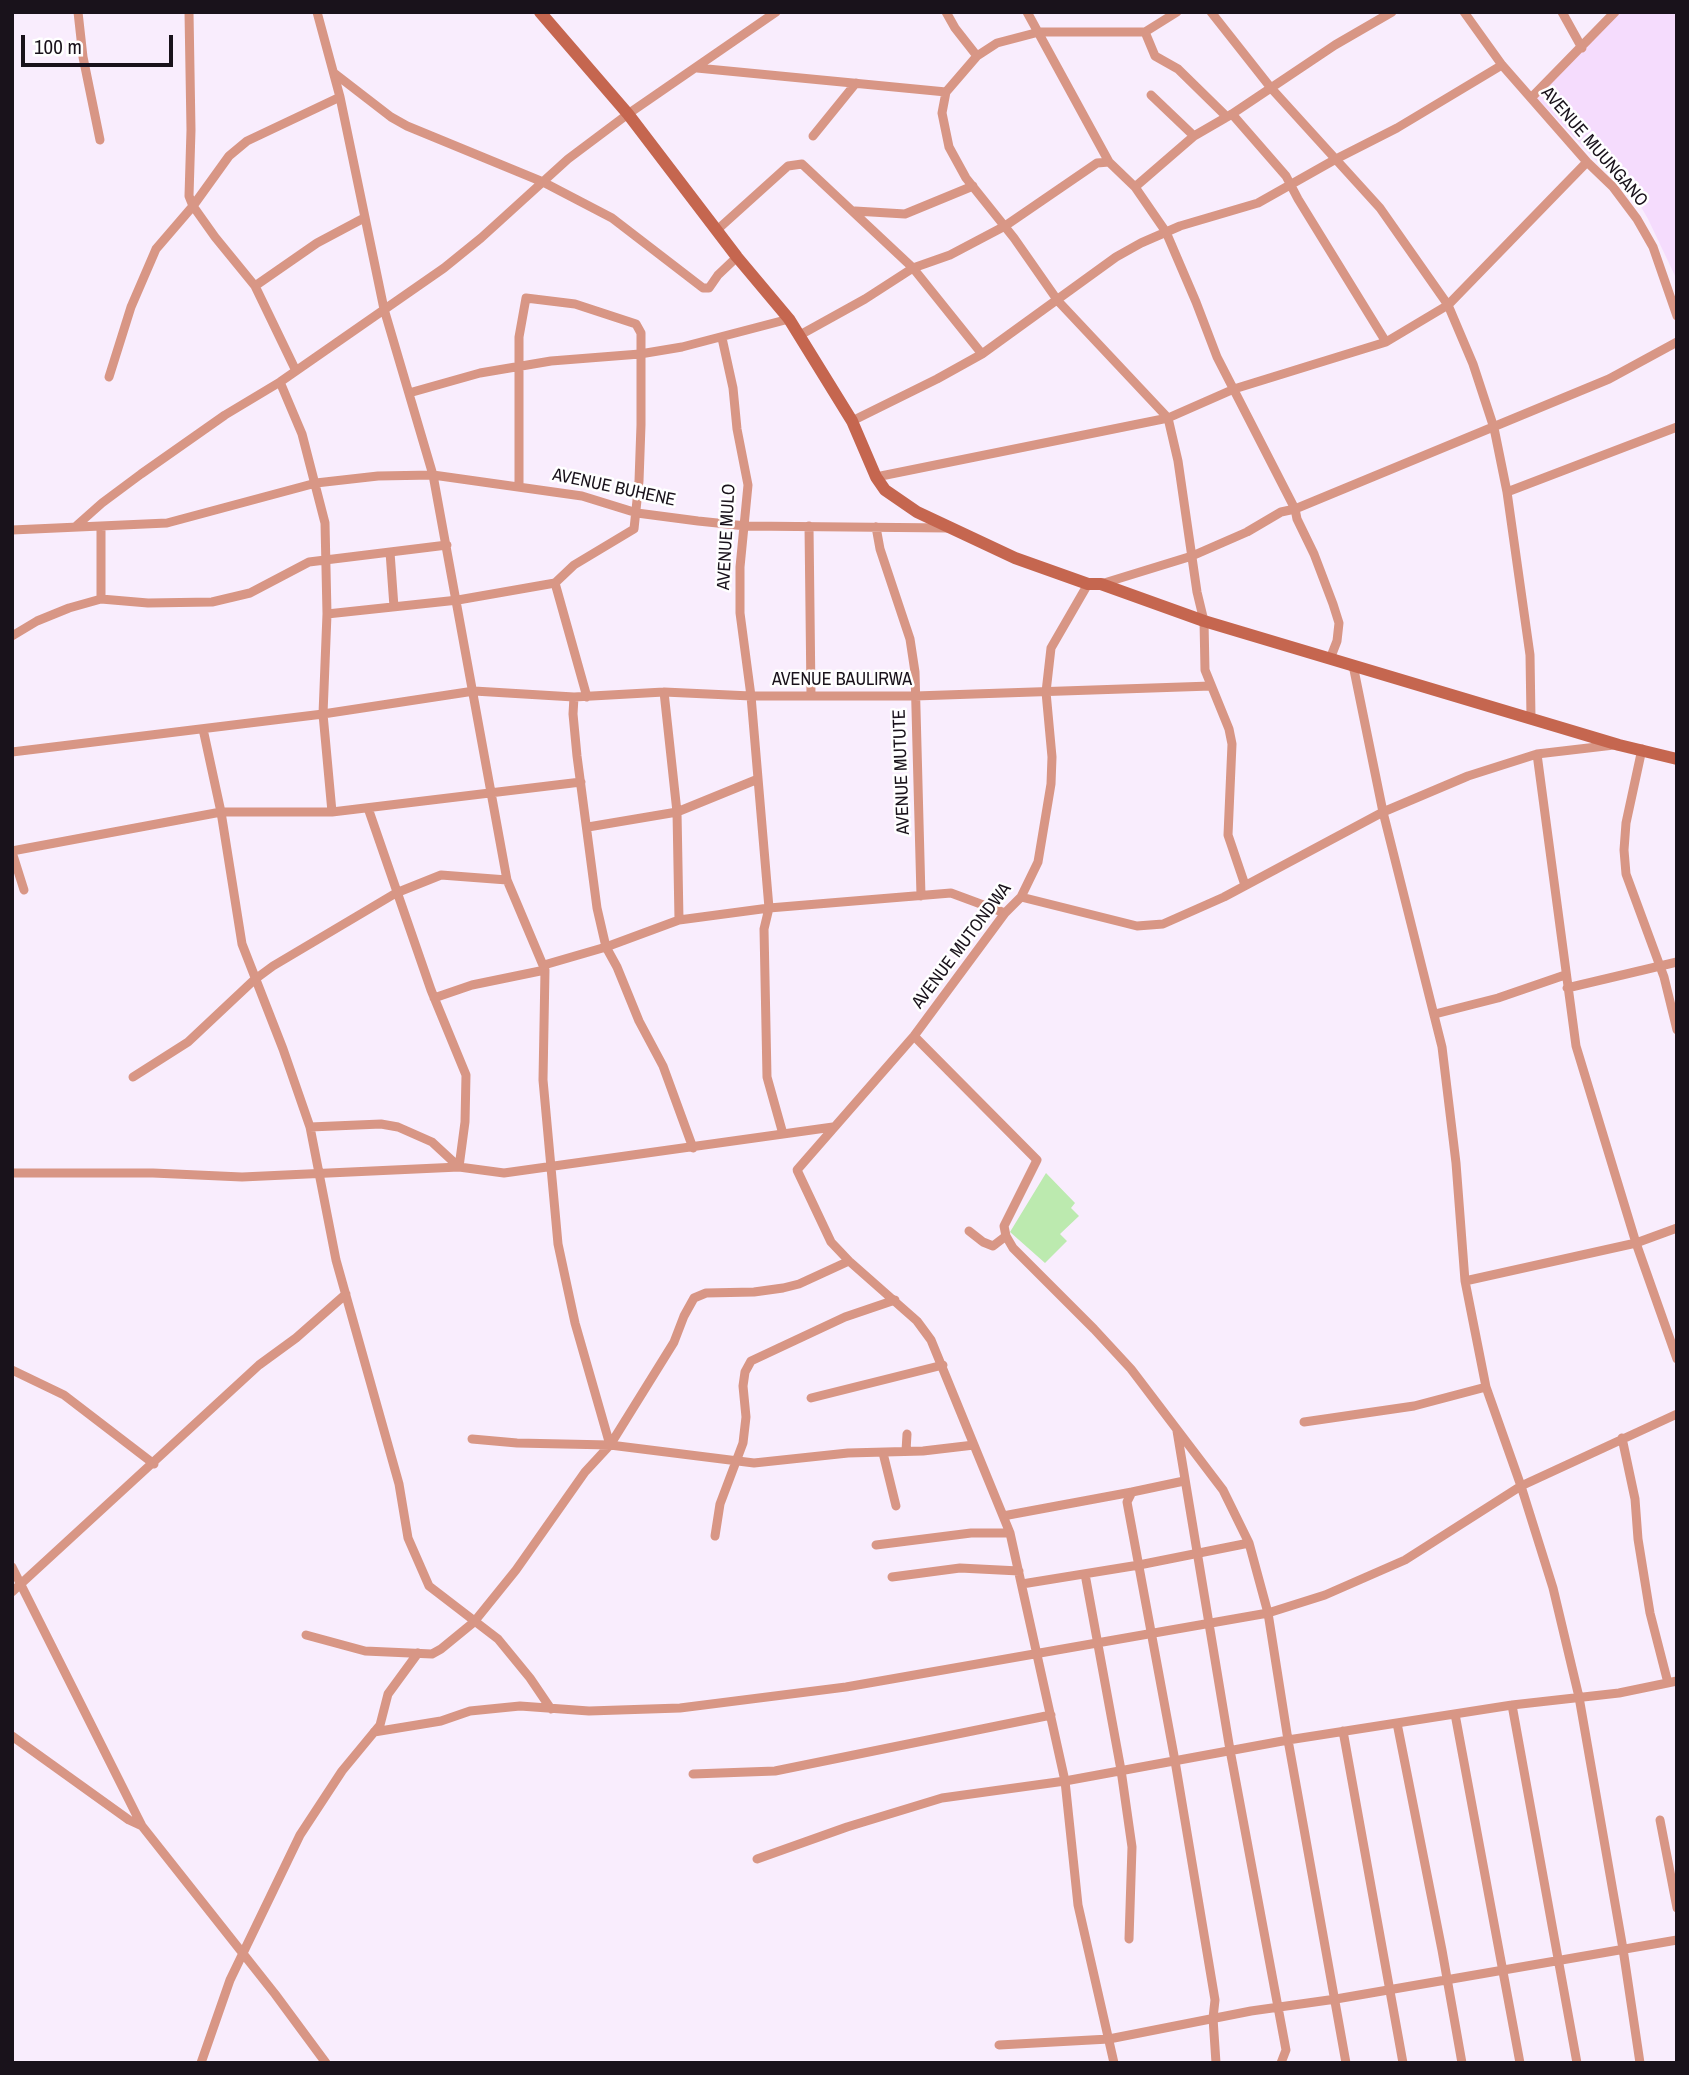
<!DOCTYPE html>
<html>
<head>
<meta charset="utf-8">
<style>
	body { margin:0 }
	#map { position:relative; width:1689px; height:2075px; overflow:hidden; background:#f9edfd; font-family:"Archivo Narrow",sans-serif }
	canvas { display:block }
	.frame { position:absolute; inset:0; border:14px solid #19121b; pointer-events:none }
	.scale { position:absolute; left:21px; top:35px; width:152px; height:32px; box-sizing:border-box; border:4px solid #19121b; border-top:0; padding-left:9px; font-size:21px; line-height:24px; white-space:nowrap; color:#19121b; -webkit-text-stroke:5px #fff; paint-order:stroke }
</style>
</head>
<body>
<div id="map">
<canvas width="1689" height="2075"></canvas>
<div class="frame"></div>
<div class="scale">100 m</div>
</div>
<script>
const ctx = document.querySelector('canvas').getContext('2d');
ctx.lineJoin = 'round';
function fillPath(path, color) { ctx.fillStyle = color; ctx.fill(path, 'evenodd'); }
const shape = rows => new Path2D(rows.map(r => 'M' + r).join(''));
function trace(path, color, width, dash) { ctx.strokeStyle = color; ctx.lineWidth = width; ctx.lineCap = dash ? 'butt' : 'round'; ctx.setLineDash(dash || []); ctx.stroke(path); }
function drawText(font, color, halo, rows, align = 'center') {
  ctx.font = font + ' "Archivo Narrow",sans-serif'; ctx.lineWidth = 5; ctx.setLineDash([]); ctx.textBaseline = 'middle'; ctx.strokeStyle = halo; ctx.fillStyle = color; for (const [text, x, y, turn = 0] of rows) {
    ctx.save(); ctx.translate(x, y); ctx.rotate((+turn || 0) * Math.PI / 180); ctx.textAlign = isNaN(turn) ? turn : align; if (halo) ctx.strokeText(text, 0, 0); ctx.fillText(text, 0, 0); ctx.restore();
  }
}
fillPath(shape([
	[1619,12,1677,12,1677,280,1648,219,1633,193,1633,182,1629,176,1624,174,1615,176,1606,171,1537,98]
]), '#f5dcfd');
fillPath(shape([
	[1046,1173,1075,1203,1071,1208,1079,1216,1060,1234,1067,1241,1045,1263,1010,1232]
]), '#bceaaf');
trace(shape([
	[78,12,83,57,100,140],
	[189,12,191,130,189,196,193,206,215,237,255,286,296,371],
	[317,12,340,97,384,309,433,475,507,880,545,970,543,1080,558,1244,575,1323,610,1445],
	[946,12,955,28,977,56],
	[1027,12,1109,162,1135,187,1166,232,1196,302,1217,357,1295,509,1297,519,1314,554,1333,604,1339,623,1337,641,1330,659],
	[1177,12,1145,32,1039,32,997,43,977,56,946,92,942,113,949,147,966,178,1014,238,1058,301,1168,418,1178,461,1197,592,1204,621,1205,670,1229,729,1232,744,1228,835,1245,885],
	[1211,12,1271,88,1380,208,1448,305,1473,364,1494,428,1507,492,1530,655,1531,718],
	[1464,12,1502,65,1587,162,1613,187,1637,219,1653,247,1677,316],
	[1562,12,1582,48],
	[1145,32,1155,56,1178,69,1227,117],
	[697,68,946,92],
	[334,73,391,117,407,126,543,182,612,218,703,288,709,288,718,275,737,257],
	[1151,95,1194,136],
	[1531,98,1615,12],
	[1232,114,1286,176,1298,199,1386,342],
	[813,136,856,83],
	[1135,187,1194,136,1232,114,1335,45,1392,12],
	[855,211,905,214,973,186],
	[717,230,788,166,802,164,913,268,982,354],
	[255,286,317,243,364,218],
	[800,335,865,299,913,268,950,255,1005,226,1097,163,1109,162],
	[722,338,733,388,737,429,748,485,740,567,740,613,751,696,769,908,764,929,767,1077,783,1134],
	[109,377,131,307,156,249,193,206,229,156,247,141,340,97],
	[280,382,302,434,325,523,327,614,323,714,332,812],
	[409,393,480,373,551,361,640,354,682,347,789,319],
	[852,421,937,379,982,354,1116,257,1141,243,1180,226,1258,203,1336,159,1397,128,1502,65],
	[876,477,1168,418,1234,389,1386,342,1448,305,1587,162],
	[1507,492,1677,427],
	[101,526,101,599],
	[809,526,811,695],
	[75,527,102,503,141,474,225,415,280,382,444,268,481,238,568,159,628,114,776,12],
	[876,527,880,549,910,639,915,672,921,896],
	[12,530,167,523,316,483,378,476,433,475,582,496,637,513,698,521,746,526,948,528],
	[390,552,394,607],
	[555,583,587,697],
	[1088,584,1051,648,1046,692,1052,757,1051,784,1038,862,1021,897,1005,913,914,1036,797,1170,831,1242,849,1261,917,1321,931,1340,1010,1533,1065,1781,1078,1905,1114,2063],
	[1101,584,1192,556,1247,532,1281,512,1295,509,1609,379,1677,342],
	[327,614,458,600,555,583,574,565,634,529,639,481,641,425,641,333,636,324,575,304,526,298,519,337,519,485],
	[12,636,37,621,69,608,101,599,148,603,212,602,250,593,309,562,447,545],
	[1353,665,1383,812,1442,1047,1456,1163,1465,1281,1486,1387,1521,1486,1553,1588,1579,1697,1623,1949,1640,2063],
	[664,692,677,812,679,920],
	[574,697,573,714,577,756,597,908,606,947,617,967,639,1021,663,1066,693,1148],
	[203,729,221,812,242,944,283,1049,310,1127,336,1260,399,1484,408,1538,429,1586,498,1639,530,1678,551,1709],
	[1642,749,1626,823,1624,850,1626,874,1664,977,1677,1030],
	[12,752,323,714,474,691,574,697,664,692,751,696,915,696,1211,686],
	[1537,754,1576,1046,1636,1243,1677,1359],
	[368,808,431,990,466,1075,465,1122,459,1167],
	[588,827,677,812,758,779],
	[12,851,221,812,332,812,581,782],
	[12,852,24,890],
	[1021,897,1137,926,1163,924,1224,897,1383,812,1468,776,1537,754,1614,745],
	[544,965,606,947,679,920,769,908,951,893,1005,913],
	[1567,988,1677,962],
	[434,998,472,985,545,970],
	[1435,1014,1498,998,1565,975],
	[914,1036,1037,1160,1004,1226,1006,1236,1013,1248,1094,1329,1131,1369,1223,1490,1249,1543,1268,1613,1288,1740,1346,2063],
	[133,1077,188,1042,254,980,273,966,396,893,441,875,507,880],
	[310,1127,381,1124,398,1127,432,1142,459,1167],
	[12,1173,153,1173,242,1177,459,1167,504,1173,833,1127],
	[969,1231,983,1242,993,1246,1006,1236],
	[1465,1281,1636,1243,1677,1228],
	[12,1370,64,1395,154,1464],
	[811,1398,943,1365],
	[1304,1422,1414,1406,1486,1387],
	[1177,1431,1230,1750,1286,2050,1281,2063],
	[1622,1438,1635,1499,1638,1539,1650,1613,1668,1683],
	[472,1439,517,1443,610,1445,754,1463,848,1453,923,1451,974,1445],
	[906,1451,907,1434],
	[883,1453,896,1506],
	[1184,1481,1132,1492,1127,1502,1175,1761,1215,2000,1213,2018,1216,2063],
	[1003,1516,1132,1492],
	[715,1536,720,1504,743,1443,746,1417,743,1386,745,1372,751,1361,845,1317,895,1300],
	[876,1545,971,1533,1010,1533],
	[12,1567,142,1826,275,1994,326,2063],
	[1085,1574,1121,1770,1132,1847,1129,1939],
	[892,1577,960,1568,1019,1571],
	[1022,1584,1139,1565,1249,1543],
	[12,1592,259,1365,296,1338,346,1294],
	[306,1635,365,1651,432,1654,441,1649,474,1622,516,1570,585,1472,610,1445,674,1342,684,1316,694,1298,706,1293,754,1292,783,1288,799,1284,849,1261],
	[1512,1705,1577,2063],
	[1455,1714,1520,2063],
	[1397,1723,1442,1950,1462,2063],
	[1343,1731,1403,2063],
	[374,1732,441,1721,470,1711,520,1706,589,1711,680,1708,846,1687,1268,1613,1325,1595,1405,1560,1521,1486,1677,1414],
	[12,1736,129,1820,142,1826],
	[693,1774,775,1771,1051,1715],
	[1660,1820,1677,1908],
	[757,1859,847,1827,942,1798,1065,1781,1288,1740,1512,1705,1619,1693,1677,1681],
	[999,2045,1109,2039,1251,2011,1336,1999,1677,1940],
	[201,2063,230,1980,300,1835,342,1771,380,1725,388,1694,418,1653]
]), '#d89685', 9);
trace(shape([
	[540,12,628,114,737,257,789,319,852,421,876,477,885,490,917,512,1015,558,1088,584,1101,584,1204,621,1619,745,1677,759]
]), '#c5664f', 12);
drawText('18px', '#19121b', '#fff', [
	["AVENUE MUUNGANO",1594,147,49],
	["AVENUE BUHENE",614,488,12],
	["AVENUE MULO",727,537,-87],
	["AVENUE BAULIRWA",842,680],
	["AVENUE MUTUTE",902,772,-92],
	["AVENUE MUTONDWA",962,946,-53]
]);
</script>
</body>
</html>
